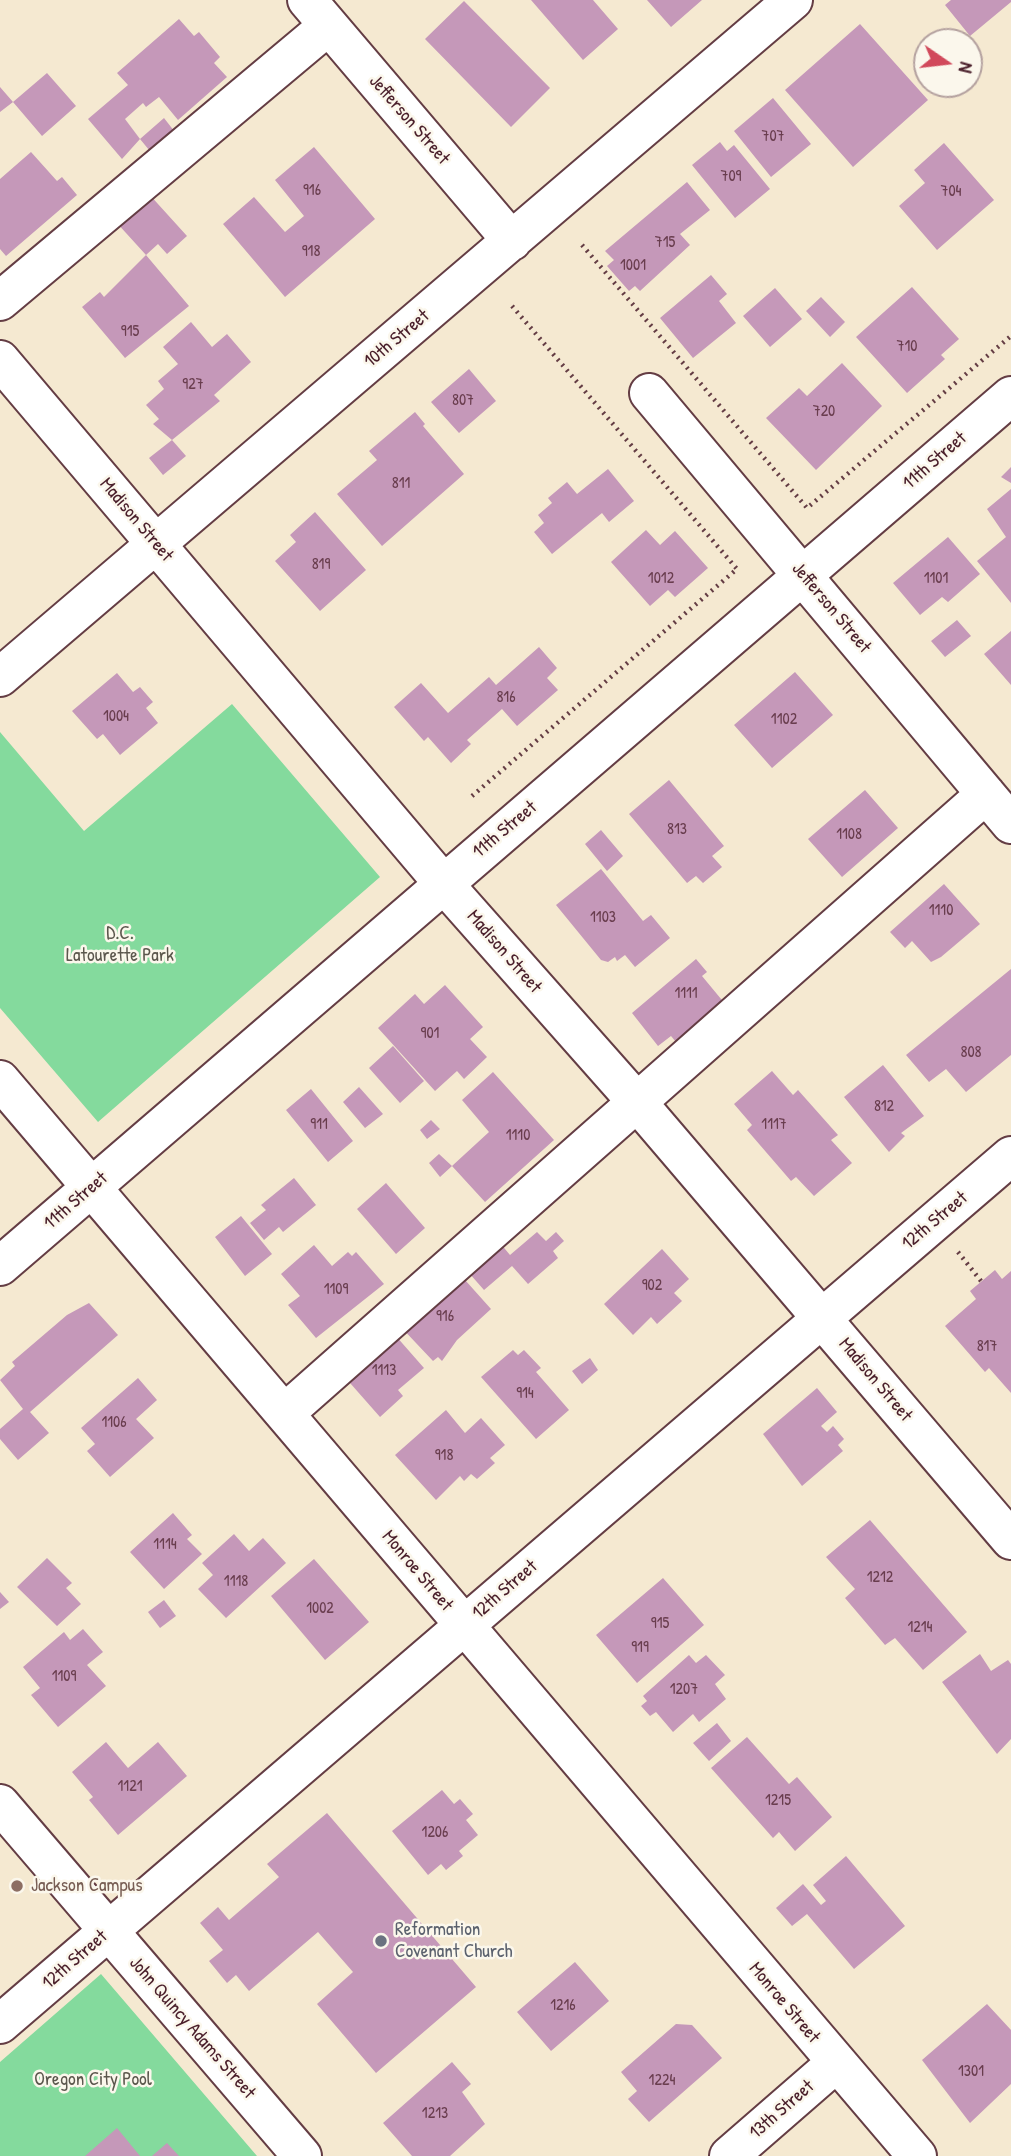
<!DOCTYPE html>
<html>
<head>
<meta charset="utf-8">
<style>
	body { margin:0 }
	#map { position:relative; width:1011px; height:2156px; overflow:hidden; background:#f5e9d1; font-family:"Patrick Hand",sans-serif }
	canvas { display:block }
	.north { position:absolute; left:913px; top:28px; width:70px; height:70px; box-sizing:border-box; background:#fbf7ec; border:2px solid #b4a19f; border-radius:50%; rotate:104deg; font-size:19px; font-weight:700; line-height:28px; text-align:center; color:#4a1f2b }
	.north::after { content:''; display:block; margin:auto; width:24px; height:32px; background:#d1495b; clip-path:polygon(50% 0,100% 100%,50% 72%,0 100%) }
</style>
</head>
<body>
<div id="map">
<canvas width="1011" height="2156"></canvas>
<div class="north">N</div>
</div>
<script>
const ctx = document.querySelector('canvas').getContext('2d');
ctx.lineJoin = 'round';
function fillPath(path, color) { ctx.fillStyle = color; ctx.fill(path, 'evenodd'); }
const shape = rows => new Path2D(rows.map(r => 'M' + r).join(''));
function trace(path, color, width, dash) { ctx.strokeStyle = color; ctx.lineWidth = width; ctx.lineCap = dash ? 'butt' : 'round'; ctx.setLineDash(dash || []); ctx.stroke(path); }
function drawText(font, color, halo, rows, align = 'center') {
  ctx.font = font + ' "Patrick Hand",sans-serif'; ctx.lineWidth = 5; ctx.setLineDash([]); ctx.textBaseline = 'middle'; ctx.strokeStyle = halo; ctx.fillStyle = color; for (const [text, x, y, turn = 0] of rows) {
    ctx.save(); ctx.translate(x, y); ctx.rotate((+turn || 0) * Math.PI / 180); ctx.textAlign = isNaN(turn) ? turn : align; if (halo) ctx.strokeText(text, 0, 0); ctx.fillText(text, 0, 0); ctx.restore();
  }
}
fillPath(shape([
	[232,704,380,877,98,1122,0,1008,0,732,84,831],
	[101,1974,257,2156,0,2156,0,2062]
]), '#84da9d');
fillPath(shape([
	[531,0,593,0,618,29,583,60],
	[647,0,702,0,671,27],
	[951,0,1011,0,1011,2,970,36,945,5],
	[464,1,550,88,511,127,425,39],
	[179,19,194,36,199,32,220,57,214,63,227,77,178,120,159,97,146,107,143,103,125,119,140,139,122,159,88,119,128,85,117,73],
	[860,24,928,100,853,167,785,90],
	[47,73,76,106,42,136,13,102],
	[0,87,13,102,0,112],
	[773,98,811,144,771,177,734,131],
	[164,118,178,136,154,156,140,139],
	[720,142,727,151,734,145,770,189,735,218,692,165],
	[944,143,994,200,937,250,899,206,925,183,914,170],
	[314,147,375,219,285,297,223,224,254,197,285,232,304,216,275,180],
	[31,152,57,181,62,177,77,195,6,256,0,249,0,179],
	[687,182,710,210,680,234,690,245,640,291,635,286,629,291,607,266,614,260,605,251],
	[148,193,187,236,167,254,158,244,146,255,116,222],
	[146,255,189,306,125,358,82,307,100,292,104,297],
	[711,275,727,294,719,301,736,323,693,358,660,318],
	[912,287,959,339,941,355,945,359,907,393,856,337],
	[775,288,802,319,770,347,743,316],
	[821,297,845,322,830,337,806,311],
	[191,322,212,347,227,334,251,362,214,395,220,401,172,440,153,424,159,419,146,405,164,389,158,381,178,364,163,347],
	[842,363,882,406,816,470,766,418,799,388,807,396],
	[469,369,496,401,459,433,431,402],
	[415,412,425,424,423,426,464,474,382,546,337,494,377,460,369,451],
	[172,440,186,456,163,475,149,458],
	[1011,467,1011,483,1001,477],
	[608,469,634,501,609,522,602,513,552,554,534,532,544,523,538,515,552,503,548,498,567,482,577,494],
	[1011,489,1011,603,977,561,1006,537,987,509],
	[315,512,366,570,320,611,275,561,296,542,290,535],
	[646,530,660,545,675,531,708,568,675,597,668,590,650,606,611,562],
	[948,537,980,574,948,602,942,597,920,615,893,583],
	[957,620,971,636,945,657,931,641],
	[1011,631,1011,685,984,654],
	[539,647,557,668,547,678,558,690,517,726,502,709,467,740,471,744,451,763,428,737,424,741,394,707,421,683,448,713,489,677,496,685],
	[795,672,833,715,772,768,734,725],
	[117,673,133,692,140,687,153,702,146,708,158,723,120,755,103,734,97,739,72,711],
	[669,780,724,846,712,856,722,867,703,883,696,876,687,883,629,814],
	[865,790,898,828,842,877,808,839],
	[601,830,623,856,607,871,585,844],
	[601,869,643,921,651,915,670,938,635,967,625,955,617,961,615,957,608,962,601,960,556,905],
	[944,884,980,924,941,957,931,962,912,941,905,948,890,932],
	[696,959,707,972,702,976,731,1011,676,1042,671,1036,658,1046,632,1013],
	[1011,969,1011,1055,966,1092,946,1069,929,1082,906,1055],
	[445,985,483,1027,470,1039,487,1057,464,1079,457,1071,435,1091,378,1028,415,994,424,1004],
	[393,1046,424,1081,400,1103,369,1068],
	[883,1065,924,1116,901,1133,905,1136,889,1152,844,1097],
	[772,1071,793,1095,798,1090,838,1135,831,1140,852,1163,814,1196,796,1177,791,1181,747,1130,752,1125,734,1104],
	[493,1072,554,1140,485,1202,452,1166,489,1132,462,1100],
	[359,1087,383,1114,365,1128,343,1102],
	[311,1089,353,1141,328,1162,286,1110],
	[431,1120,440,1129,427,1139,420,1130],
	[439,1154,452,1166,440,1177,429,1163],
	[294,1178,316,1205,283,1232,279,1227,264,1240,250,1223,266,1210,261,1205],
	[386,1183,425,1228,396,1254,357,1209],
	[241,1216,272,1254,245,1276,215,1237],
	[537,1232,546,1241,556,1232,564,1241,553,1251,558,1258,528,1284,512,1266,484,1290,462,1265,495,1237,510,1255],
	[314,1245,332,1266,348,1252,352,1256,356,1252,384,1284,316,1338,288,1305,300,1296,281,1274],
	[662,1249,689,1279,674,1293,682,1301,657,1324,651,1317,633,1335,604,1304],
	[995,1270,1002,1279,1011,1271,1011,1393,989,1368,985,1372,945,1326,976,1299,970,1291],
	[457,1271,491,1309,457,1340,442,1361,438,1357,433,1361,399,1325],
	[89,1303,118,1335,30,1412,49,1433,18,1460,0,1439,0,1429,23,1409,0,1380,15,1366,12,1362,67,1315],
	[388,1327,424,1368,398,1390,403,1396,380,1417,343,1375],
	[513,1350,518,1355,524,1350,541,1368,536,1372,569,1410,536,1439,481,1377],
	[590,1358,598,1370,582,1384,572,1371],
	[138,1378,157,1400,136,1419,154,1438,110,1477,87,1451,95,1444,81,1428],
	[817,1388,837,1412,821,1426,827,1432,833,1426,844,1439,838,1445,843,1451,802,1486,763,1434],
	[446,1410,465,1433,481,1418,505,1445,490,1458,495,1463,477,1479,471,1474,464,1481,460,1476,436,1500,395,1455],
	[173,1513,192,1535,187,1539,202,1554,164,1589,130,1552],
	[870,1520,967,1632,923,1670,895,1638,885,1645,845,1598,855,1589,826,1557],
	[234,1534,249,1551,263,1538,286,1563,226,1618,198,1589,213,1575,202,1563],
	[47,1558,72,1583,66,1588,81,1604,57,1626,17,1587],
	[314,1559,369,1622,325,1660,271,1596],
	[663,1578,704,1625,637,1683,596,1635],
	[0,1592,9,1602,0,1609],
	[164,1600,176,1616,160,1628,148,1612],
	[83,1629,103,1652,87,1665,106,1686,58,1727,31,1695,40,1688,23,1667,64,1632,70,1640],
	[980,1654,991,1671,1008,1660,1011,1664,1011,1739,997,1754,942,1682],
	[689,1655,696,1663,706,1655,725,1675,715,1684,726,1699,699,1722,693,1714,673,1732,656,1712,650,1716,641,1706,647,1701,643,1696],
	[717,1723,731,1741,709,1761,693,1743],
	[747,1737,789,1784,797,1777,832,1817,795,1851,779,1832,773,1838,711,1768],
	[106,1742,128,1768,158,1742,187,1776,118,1835,89,1800,93,1797,72,1772],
	[442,1790,454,1804,460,1799,473,1814,466,1820,478,1835,459,1851,463,1856,446,1870,441,1864,428,1875,392,1831],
	[327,1813,476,1987,376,2073,317,2004,353,1972,318,1932,249,1991,236,1975,227,1983,209,1961,223,1950,200,1923,218,1907,229,1920,279,1877,267,1864],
	[846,1856,905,1926,854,1969,807,1914,792,1926,776,1908,803,1884,821,1905,826,1901,813,1885],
	[575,1962,609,2001,551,2051,517,2012],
	[987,2004,1011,2030,1011,2084,970,2123,922,2060],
	[676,2024,692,2025,722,2058,649,2122,628,2099,637,2091,621,2072],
	[452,2062,471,2084,462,2092,485,2124,450,2156,412,2156,383,2123],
	[117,2128,140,2156,85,2156],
	[167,2143,179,2156,152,2156]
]), '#c598b9');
const minor = shape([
	[307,0,512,241],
	[0,301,328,26],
	[0,360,443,883,636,1101,1011,1540],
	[649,393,1011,824],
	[0,677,793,0],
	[0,1080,917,2156],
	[0,1266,1011,396],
	[285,1413,986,794],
	[0,1804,302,2156],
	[0,2024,1011,1156],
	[729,2156,836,2063]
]);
trace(minor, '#643d44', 42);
trace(shape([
	[582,245,807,508,1011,336],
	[472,796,737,569,512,306],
	[958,1252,981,1281]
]), '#643d44', 4.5, [2, 5]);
trace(minor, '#fff', 38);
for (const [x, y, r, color] of [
	[17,1886,7,"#8d6e63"],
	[381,1941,7,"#6b7280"]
]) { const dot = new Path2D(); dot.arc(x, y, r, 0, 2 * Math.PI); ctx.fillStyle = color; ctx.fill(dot); trace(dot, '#fbf7ec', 2.5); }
drawText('16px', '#693d4e', null, [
	["707",773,137],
	["709",731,177],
	["916",312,191],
	["704",951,192],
	["715",665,243],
	["918",311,252],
	["1001",633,266],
	["915",130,332],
	["710",907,347],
	["927",193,385],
	["807",463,401],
	["720",824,412],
	["811",401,484],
	["819",321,565],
	["1012",661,579],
	["1101",936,579],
	["816",506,698],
	["1004",116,717],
	["1102",784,720],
	["813",677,830],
	["1108",849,835],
	["1110",941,911],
	["1103",603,918],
	["1111",686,994],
	["901",430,1034],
	["808",971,1053],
	["812",884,1107],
	["911",319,1125],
	["1117",774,1125],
	["1110",518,1136],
	["902",652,1286],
	["1109",336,1290],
	["916",445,1317],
	["817",987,1347],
	["1113",384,1371],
	["914",525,1394],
	["1106",114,1423],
	["918",444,1456],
	["1114",165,1545],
	["1212",880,1578],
	["1118",236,1582],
	["1002",320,1609],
	["915",660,1624],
	["1214",920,1628],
	["919",640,1648],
	["1109",64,1677],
	["1207",684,1690],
	["1121",130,1787],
	["1215",778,1801],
	["1206",435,1833],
	["1216",563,2006],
	["1301",971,2072],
	["1224",662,2081],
	["1213",435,2114]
]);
drawText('19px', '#4a1f2b', '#fbf7ec', [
	["Jefferson Street",409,120,49],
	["10th Street",397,339,-40],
	["11th Street",935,461,-41],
	["Madison Street",136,520,50],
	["Jefferson Street",831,608,50],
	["11th Street",505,830,-40],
	["Madison Street",504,952,49],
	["11th Street",76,1201,-41],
	["12th Street",935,1221,-40],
	["Madison Street",875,1380,50],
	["Monroe Street",417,1571,50],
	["12th Street",505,1590,-41],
	["12th Street",75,1960,-41],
	["Monroe Street",784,2003,50],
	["John Quincy Adams Street",192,2028,49],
	["13th Street",782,2110,-41]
]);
drawText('19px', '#5b574d', '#fbf7ec', [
	["D.C.",120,934],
	["Latourette Park",120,956],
	["Oregon City Pool",93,2080]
]);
drawText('19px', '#785e54', '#fbf7ec', [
	["Jackson Campus",31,1886]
], 'left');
drawText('19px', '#5b616d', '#fbf7ec', [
	["Reformation",395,1930],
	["Covenant Church",395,1952]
], 'left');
</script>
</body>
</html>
